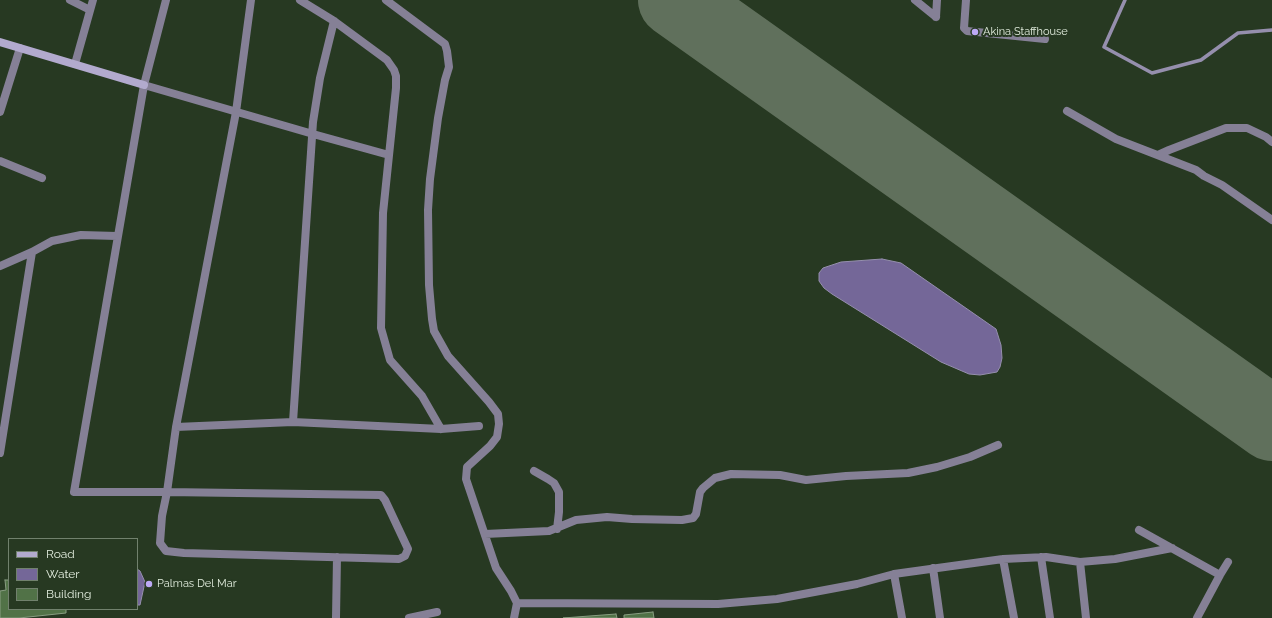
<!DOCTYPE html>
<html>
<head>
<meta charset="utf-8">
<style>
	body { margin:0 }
	#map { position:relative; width:1272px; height:618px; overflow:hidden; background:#273922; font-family:Raleway,sans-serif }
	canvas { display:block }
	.legend { position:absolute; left:8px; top:538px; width:130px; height:72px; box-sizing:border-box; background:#273922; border:1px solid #71816d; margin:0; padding:5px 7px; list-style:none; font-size:12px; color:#e1ecdd }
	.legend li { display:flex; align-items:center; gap:8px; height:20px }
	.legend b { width:20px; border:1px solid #71816d }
</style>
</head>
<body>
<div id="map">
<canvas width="1272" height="618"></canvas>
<ul class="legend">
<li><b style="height:5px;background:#b2aace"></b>Road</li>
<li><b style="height:11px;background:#746798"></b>Water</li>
<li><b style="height:11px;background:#517247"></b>Building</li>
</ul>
</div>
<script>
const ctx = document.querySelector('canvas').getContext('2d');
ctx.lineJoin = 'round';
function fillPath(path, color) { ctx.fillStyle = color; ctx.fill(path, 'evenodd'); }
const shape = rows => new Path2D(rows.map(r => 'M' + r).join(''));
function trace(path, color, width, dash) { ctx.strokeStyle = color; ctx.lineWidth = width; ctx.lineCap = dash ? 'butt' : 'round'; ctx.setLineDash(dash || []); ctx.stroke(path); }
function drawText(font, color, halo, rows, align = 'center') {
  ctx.font = font + ' Raleway,sans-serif'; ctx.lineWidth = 4; ctx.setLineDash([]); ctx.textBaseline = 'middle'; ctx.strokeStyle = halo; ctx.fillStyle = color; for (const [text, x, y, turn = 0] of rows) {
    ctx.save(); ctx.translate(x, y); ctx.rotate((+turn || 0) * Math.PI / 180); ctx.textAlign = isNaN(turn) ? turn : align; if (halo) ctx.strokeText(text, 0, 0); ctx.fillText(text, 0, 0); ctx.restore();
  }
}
const water = shape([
	[882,259,901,263,996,329,1001,345,1002,358,1000,367,997,372,980,375,969,374,941,362,832,294,824,288,819,281,819,273,823,268,841,262,882,259],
	[137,569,140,571,145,582,140,605,137,605,137,569]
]);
fillPath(water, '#746798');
trace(water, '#958fad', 1);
trace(shape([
	[1125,0,1104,47,1152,73,1201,60,1238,33,1272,30]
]), '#958fad', 3.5);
trace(shape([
	[1064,277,1102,284,1107,292,1108,297,1105,306,1101,310,1091,313,1081,309,1064,277]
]), '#60705c', 29);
trace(shape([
	[675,0,1272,424]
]), '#60705c', 74);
const building = shape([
	[5,580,9,580,9,609,66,609,66,613,19,618,0,618,0,591,6,590,5,580],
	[653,612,654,618,624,618,624,615,653,612],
	[616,614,617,618,563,618,616,614]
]);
fillPath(building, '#517247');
trace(building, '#899e82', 1);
trace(shape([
	[70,0,90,10],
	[166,0,144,85,74,492,167,492,381,495,385,500,408,549,405,556,399,559,184,553,166,551,160,543,162,516,167,492,176,427,236,112,251,0],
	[300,0,334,21,387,60,394,70,396,76,396,88,383,213,381,328,390,360,422,396,441,429],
	[386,0,445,44,447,51,449,67,445,80,438,118,430,179,428,210,429,285,432,319,434,331,448,356,489,402,498,414,499,424,497,437,490,446,467,467,466,479,496,568,511,591,517,603,514,618],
	[915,0,936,17],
	[966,0,964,28,967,31,1045,39],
	[936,17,937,0],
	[75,64,93,0],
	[144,85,313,134,389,155],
	[1067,111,1116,139,1196,170,1204,176,1222,185,1272,220],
	[0,112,20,48],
	[1158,155,1169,150,1226,128,1247,128,1266,137,1272,142],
	[0,161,42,178],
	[0,266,32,252,52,241,81,235,117,236],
	[293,422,313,122,320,78,334,21],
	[176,427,293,422,441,429,479,426],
	[0,453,32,252],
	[534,471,548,479,554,483,559,492,559,512,557,529],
	[1139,530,1220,575],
	[485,534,549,531,576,520,607,517,632,519,682,520,693,518,696,514,700,492,703,488,715,478,731,474,780,475,806,480,846,476,908,473,937,467,970,457,998,445],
	[1041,557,1050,618],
	[1003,559,1014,618],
	[1080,562,1086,618],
	[933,568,940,618],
	[894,574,902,618],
	[517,603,718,604,777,599,857,584,894,574,1003,559,1046,557,1080,562,1115,559,1172,548],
	[336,618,337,557],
	[409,618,437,612],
	[1197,618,1220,575,1228,562]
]), '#858096', 8);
trace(shape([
	[0,42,144,85]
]), '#b2aace', 8);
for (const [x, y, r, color] of [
	[975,32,4,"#bda9f5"],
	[149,584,4,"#bda9f5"]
]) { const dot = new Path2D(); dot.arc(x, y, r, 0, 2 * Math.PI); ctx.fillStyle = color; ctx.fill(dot); trace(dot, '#273922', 1.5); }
drawText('11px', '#e1ecdd', '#273922', [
	["Akina Staffhouse",983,32],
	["Palmas Del Mar",157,584]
], 'left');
</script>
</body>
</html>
